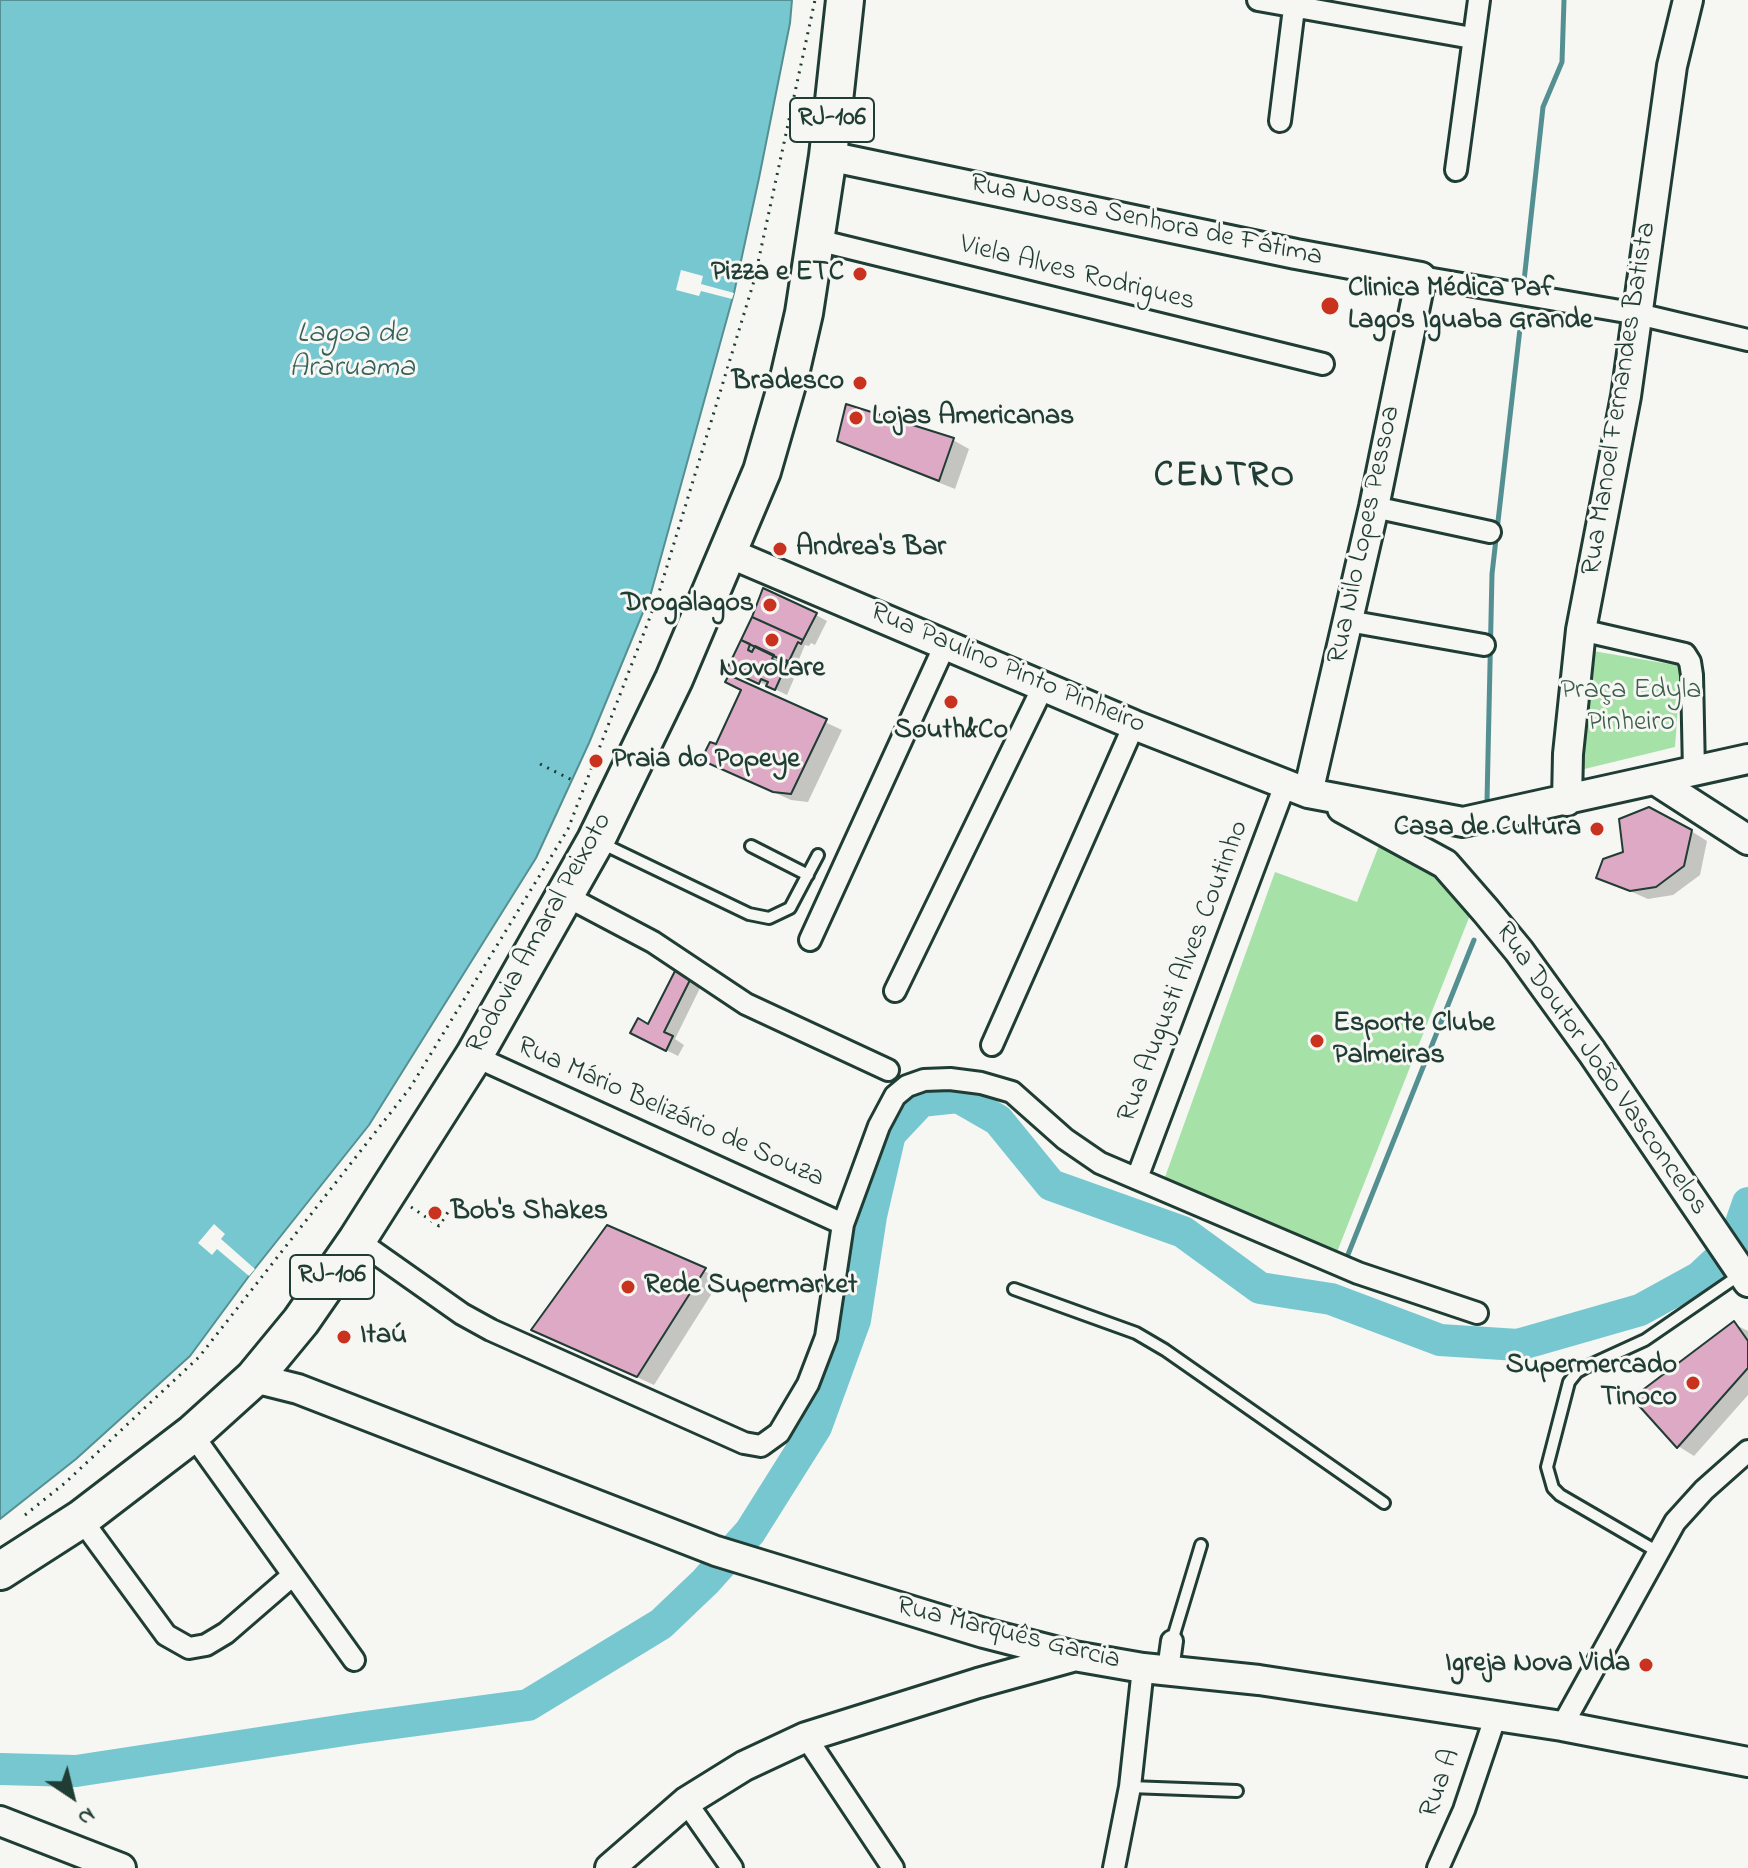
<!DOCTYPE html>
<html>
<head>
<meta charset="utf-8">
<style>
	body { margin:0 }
	#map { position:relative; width:1748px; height:1868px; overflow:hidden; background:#f6f6f2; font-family:"Indie Flower",sans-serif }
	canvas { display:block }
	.north { position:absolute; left:32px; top:1756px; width:80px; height:80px; -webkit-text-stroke:6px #f6f6f2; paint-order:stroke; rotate:145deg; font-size:22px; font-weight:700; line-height:32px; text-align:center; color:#1f3d34 }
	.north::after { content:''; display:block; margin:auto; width:28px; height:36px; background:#1f3d34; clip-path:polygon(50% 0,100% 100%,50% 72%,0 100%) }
</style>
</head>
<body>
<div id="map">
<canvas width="1748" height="1868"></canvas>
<div class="north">N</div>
</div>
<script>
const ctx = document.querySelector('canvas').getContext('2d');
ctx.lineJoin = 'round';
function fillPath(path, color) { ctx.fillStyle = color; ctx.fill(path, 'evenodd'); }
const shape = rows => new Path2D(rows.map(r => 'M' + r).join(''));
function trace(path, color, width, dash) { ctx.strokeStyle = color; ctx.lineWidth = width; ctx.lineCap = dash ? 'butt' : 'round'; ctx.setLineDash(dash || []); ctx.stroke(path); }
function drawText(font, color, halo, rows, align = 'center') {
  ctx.font = font + ' "Indie Flower",sans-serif'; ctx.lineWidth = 6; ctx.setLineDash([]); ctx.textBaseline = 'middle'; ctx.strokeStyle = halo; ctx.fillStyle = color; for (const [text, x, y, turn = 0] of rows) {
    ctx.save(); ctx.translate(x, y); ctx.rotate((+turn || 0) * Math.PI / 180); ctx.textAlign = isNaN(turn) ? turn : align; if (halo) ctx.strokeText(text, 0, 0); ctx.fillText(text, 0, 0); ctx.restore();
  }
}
fillPath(shape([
	[1593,651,1681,666,1675,747,1572,772],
	[1382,838,1474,905,1337,1252,1165,1177,1275,872,1357,902]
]), '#a6e1a7');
const water = shape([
	[0,0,792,0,790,23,759,178,734,293,651,593,589,743,536,858,369,1125,249,1276,190,1356,76,1459,0,1519,0,0]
]);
fillPath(water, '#77c7d0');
trace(water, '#549092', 2);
fillPath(shape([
	[681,270,703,276,701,284,734,293,732,299,701,291,699,296,676,290],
	[214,1224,225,1234,221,1239,255,1269,249,1276,217,1249,212,1255,198,1243]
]), '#f6f6f2');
fillPath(shape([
	[847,407,953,440,969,449,955,489,855,449,839,440],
	[816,615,827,621,815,645,811,643,809,646,805,645,797,664,788,660,787,663,798,669,787,695,730,668,753,617],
	[730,678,842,730,808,802,791,800,720,768,717,747,743,691],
	[1691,831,1707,841,1700,875,1673,895,1648,899,1598,877],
	[690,980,701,986,675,1039,684,1045,678,1056,644,1039,649,1026],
	[608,1227,721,1279,654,1385,534,1330],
	[1734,1324,1748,1331,1748,1395,1694,1456,1678,1446]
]), '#0003');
trace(shape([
	[1524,281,1543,107,1562,62,1564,0],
	[1487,801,1492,574,1522,311],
	[1347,1257,1474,940],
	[1331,1299,1334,1287]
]), '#549092', 5);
trace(shape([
	[0,1769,76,1771,358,1728,528,1705,661,1624,705,1582,750,1532,816,1427,855,1320,871,1216,890,1134,921,1101,958,1097,998,1120,1051,1185,1183,1232,1260,1288,1331,1299,1440,1340,1518,1345,1640,1310,1700,1277,1733,1246,1748,1203]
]), '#77c7d0', 32);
const building = shape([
	[846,404,954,438,939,481,837,441,846,404],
	[763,588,817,613,803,640,752,617,763,588],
	[752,617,803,640,801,644,798,642,788,663,741,640,752,617],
	[741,640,750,644,748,650,752,652,755,646,774,655,772,659,777,662,779,657,788,661,775,690,766,686,768,682,761,679,759,684,744,677,746,671,739,668,737,673,727,669,741,640],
	[729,675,827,719,791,794,773,792,701,760,710,742,716,744,741,690,725,682,729,675],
	[1649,807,1692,830,1684,866,1656,887,1630,891,1596,878,1603,859,1623,852,1619,819,1649,807],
	[675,971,691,978,664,1032,673,1036,666,1051,630,1033,638,1018,648,1024,675,971],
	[607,1225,706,1268,637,1377,531,1330,607,1225],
	[1734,1321,1748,1341,1748,1368,1677,1448,1632,1398,1734,1321]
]);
fillPath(building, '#dda9c4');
trace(building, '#1f3d34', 2);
const lane = shape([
	[601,843,749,914,769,918,790,908,818,855],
	[751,846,808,875],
	[1014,1289,1136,1333,1165,1350,1384,1503],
	[1658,1552,1560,1495,1553,1488,1547,1467,1569,1382,1577,1372,1586,1367,1645,1340,1741,1274],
	[1172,1641,1201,1545],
	[1130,1787,1237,1791]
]);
const street = shape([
	[1258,0,1472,38],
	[1280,121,1295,0],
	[1456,170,1479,0],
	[817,240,1323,364],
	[1421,277,1638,314,1748,340],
	[1374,507,1490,532],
	[1348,621,1484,645],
	[1581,630,1685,654,1690,662,1692,675,1694,772],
	[566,896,653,942,746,1004,888,1070],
	[810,940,945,645],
	[895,991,1043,687],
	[992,1045,1134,725],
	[474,1056,843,1224],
	[1137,1178,1285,785],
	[357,1240,462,1314,491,1330,744,1443,761,1446,779,1433,808,1384,826,1337,843,1224,879,1126,895,1096,907,1086,924,1080,950,1079,981,1083,1012,1092,1065,1139,1100,1163,1358,1273,1477,1313],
	[192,1434,354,1660],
	[81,1519,166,1635,189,1648,206,1645,226,1633,293,1575],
	[1168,1670,1172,1641],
	[1562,1726,1675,1522,1704,1490,1748,1451],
	[806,1737,893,1868],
	[686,1802,732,1868],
	[1114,1868,1130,1787,1143,1668],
	[1438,1868,1464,1810,1495,1718]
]);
const secondary = shape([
	[828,156,1296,254,1421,277,1374,507,1308,793],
	[729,553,1134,725,1308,793,1463,822,1748,759],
	[1655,780,1748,840],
	[1567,801,1568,754,1581,630,1626,396,1672,66,1688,0],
	[1342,808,1445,864,1486,911,1519,951,1592,1052,1748,1282],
	[254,1378,298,1389,716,1551,984,1633,1074,1656,1143,1668,1259,1680,1562,1726,1748,1762],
	[0,1821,121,1868],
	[610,1868,686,1802,744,1766,806,1737,978,1683,1072,1657]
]);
const highway = shape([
	[0,1571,81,1519,192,1434,254,1378,301,1321,357,1240,474,1056,596,840,674,679,762,471,790,374,804,313,828,156,845,0]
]);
trace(lane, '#1f3d34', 16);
trace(street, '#1f3d34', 26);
trace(secondary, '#1f3d34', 34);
trace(highway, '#1f3d34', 42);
trace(shape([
	[540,764,572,780],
	[411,1207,439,1226,448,1212],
	[25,1515,65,1483,199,1357,410,1088,568,829,657,599,754,281,815,0]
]), '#1f3d34', 3, [2, 6]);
trace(lane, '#f6f6f2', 10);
trace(street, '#f6f6f2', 20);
trace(secondary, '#f6f6f2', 28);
trace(highway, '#f6f6f2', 36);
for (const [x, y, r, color] of [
	[860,274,8,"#c8321e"],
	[1330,306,10,"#c8321e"],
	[860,383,8,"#c8321e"],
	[856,418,8,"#c8321e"],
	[780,549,8,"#c8321e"],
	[770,605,8,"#c8321e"],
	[772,640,8,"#c8321e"],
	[951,702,8,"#c8321e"],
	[596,761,8,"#c8321e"],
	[1597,829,8,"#c8321e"],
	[1317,1041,8,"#c8321e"],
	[435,1213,8,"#c8321e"],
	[628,1287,8,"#c8321e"],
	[344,1337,8,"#c8321e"],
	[1693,1383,8,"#c8321e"],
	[1646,1665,8,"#c8321e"]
]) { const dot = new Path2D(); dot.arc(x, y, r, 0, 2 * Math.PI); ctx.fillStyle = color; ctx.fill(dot); trace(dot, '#f6f6f2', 3); }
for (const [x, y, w] of [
	[832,120,84],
	[332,1277,84]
]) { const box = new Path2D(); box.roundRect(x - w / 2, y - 22, w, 44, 6); ctx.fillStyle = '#f6f6f2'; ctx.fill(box); trace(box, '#1f3d34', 2); }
drawText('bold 26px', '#1f3d34', null, [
	["RJ-106",832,120],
	["RJ-106",332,1277]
]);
drawText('28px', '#1f3d34', '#f6f6f2', [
	["Rua Nossa Senhora de Fátima",1146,222,12],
	["Viela Alves Rodrigues",1077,275,14],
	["Rua Manoel Fernandes Batista",1621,399,-81],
	["Rua Nilo Lopes Pessoa",1366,535,-78],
	["Rua Paulino Pinto Pinheiro",1007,670,23],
	["Rodovia Amaral Peixoto",541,934,-61],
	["Rua Augusti Alves Coutinho",1185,972,-69],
	["Rua Doutor João Vasconcelos",1600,1070,55],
	["Rua Mário Belizário de Souza",670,1114,24],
	["Rua Marquês Garcia",1008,1635,14],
	["Rua A",1442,1784,-70]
]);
drawText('bold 28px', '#1f3d34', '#f6f6f2', [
	["Pizza e ETC",844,274,"right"],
	["Clinica Médica Paf",1348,290],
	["Lagos Iguaba Grande",1348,322],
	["Bradesco",844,383,"right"],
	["Lojas Americanas",872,418],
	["Andrea's Bar",796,549],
	["Drogalagos",754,605,"right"],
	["NovoLare",772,670,"center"],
	["South&Co",951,732,"center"],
	["Praia do Popeye",612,761],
	["Casa de Cultura",1581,829,"right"],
	["Esporte Clube",1333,1025],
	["Palmeiras",1333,1057],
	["Bob's Shakes",451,1213],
	["Rede Supermarket",644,1287],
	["Itaú",360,1337],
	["Supermercado",1677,1367,"right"],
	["Tinoco",1677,1399,"right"],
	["Igreja Nova Vida",1630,1665,"right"]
], 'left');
drawText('28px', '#3a5e4b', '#f6f6f2', [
	["Praça Edyla",1631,692],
	["Pinheiro",1631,724]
]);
drawText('italic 30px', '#35605b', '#f6f6f2', [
	["Lagoa de",352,336],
	["Araruama",352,370]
]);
ctx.letterSpacing = '2px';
drawText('bold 36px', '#1f3d34', '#f6f6f2', [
	["CENTRO",1225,479]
]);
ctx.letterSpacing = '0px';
</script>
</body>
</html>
